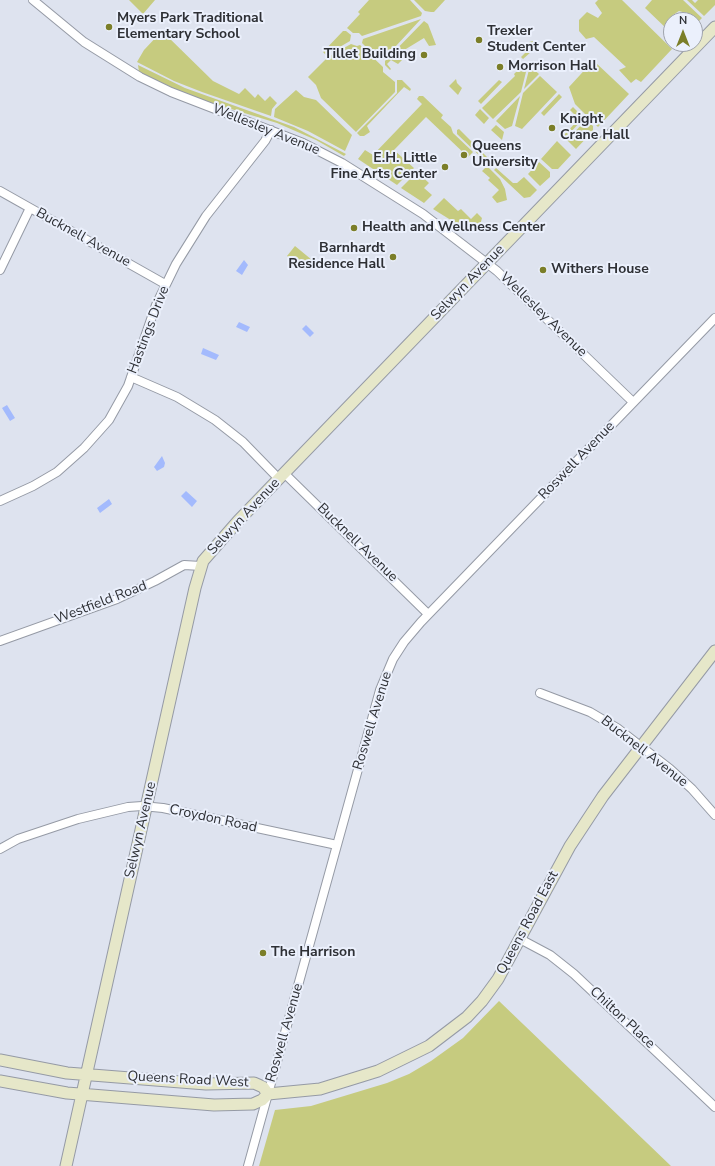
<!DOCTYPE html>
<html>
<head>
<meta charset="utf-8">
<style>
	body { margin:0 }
	#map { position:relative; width:715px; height:1166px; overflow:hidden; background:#dee3ef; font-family:"Nunito Sans",sans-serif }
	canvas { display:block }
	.north { position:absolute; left:663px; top:12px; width:40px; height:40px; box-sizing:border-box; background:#ebf0fc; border:1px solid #9fa3ac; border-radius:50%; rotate:0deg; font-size:11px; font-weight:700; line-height:16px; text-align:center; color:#2e3035 }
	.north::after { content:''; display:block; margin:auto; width:14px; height:18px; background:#7b7e28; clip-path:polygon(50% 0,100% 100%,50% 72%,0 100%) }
</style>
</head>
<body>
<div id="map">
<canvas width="715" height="1166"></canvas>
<div class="north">N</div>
</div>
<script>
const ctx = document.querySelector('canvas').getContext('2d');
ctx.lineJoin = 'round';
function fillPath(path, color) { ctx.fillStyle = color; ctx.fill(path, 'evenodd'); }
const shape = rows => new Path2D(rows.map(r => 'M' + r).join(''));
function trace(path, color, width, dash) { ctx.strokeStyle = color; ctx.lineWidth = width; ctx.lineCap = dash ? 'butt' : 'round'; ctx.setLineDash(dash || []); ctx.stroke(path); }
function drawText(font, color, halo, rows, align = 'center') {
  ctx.font = font + ' "Nunito Sans",sans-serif'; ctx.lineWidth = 4; ctx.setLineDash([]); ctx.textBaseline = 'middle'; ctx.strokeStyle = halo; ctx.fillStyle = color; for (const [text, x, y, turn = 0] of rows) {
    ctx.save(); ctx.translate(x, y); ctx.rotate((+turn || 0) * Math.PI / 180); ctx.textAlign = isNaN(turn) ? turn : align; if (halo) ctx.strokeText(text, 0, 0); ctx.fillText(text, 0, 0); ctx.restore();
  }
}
fillPath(shape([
	[129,0,155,0,143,14],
	[369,0,410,0,422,13,421,16,362,36,359,33,353,33,347,28,360,14,358,12],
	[414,0,445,0,434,12,431,12,425,11],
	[598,0,622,0,672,49,641,82,636,79,631,83,619,70,626,67,594,37,586,39,579,31,579,20,587,12,598,18,602,13,595,3],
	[652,0,683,0,702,18,695,25,695,20,688,20,686,13,679,11,673,15,671,26,668,30,645,8],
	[687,0,692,0,695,3,698,0,715,0,715,5,704,16],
	[421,19,383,60,379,60,362,43,363,39],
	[424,21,428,24,436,45,429,46,424,38,401,52,404,58,398,64,391,60,387,64,391,69,390,70,385,65,385,61],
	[343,31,346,31,351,35,350,41,326,55,323,52],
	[160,33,164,33,213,81,239,94,245,88,255,98,258,94,265,101,270,96,277,103,272,109,271,116,202,92,174,81,137,62,144,50],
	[533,41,531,52,523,59,521,57,526,52,521,47,526,43],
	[351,44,357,46,360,45,383,67,383,72,395,82,395,92,356,132,321,98,316,85,308,77,328,57],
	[526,62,528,64,521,92,493,119,482,108,515,76,514,74],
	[595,62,629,94,598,127,575,104,569,87,591,63],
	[138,65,185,88,294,127,346,154,344,156,316,140,277,123,192,97,139,72],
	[530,66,539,74,524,89],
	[540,76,557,92,522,129,515,126,523,93],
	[456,79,457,83,462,88,458,95,449,86],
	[397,80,402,80,411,89,410,91,404,87,367,126,370,132,364,136,360,136,357,133,397,93],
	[499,80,502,82,481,104,478,101],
	[296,90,304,97,316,100,352,135,345,151,308,131,274,117,275,109],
	[559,94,562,97,544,116,541,113],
	[419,96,423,96,443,115,441,118,451,127,453,133,473,152,468,157,426,117,394,150,414,168,397,185,358,159,365,150,373,155,422,104,417,99],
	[520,96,512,126,505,129,496,121],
	[573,107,584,118,565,138,563,136,579,119,570,110],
	[480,109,489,118,484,124,475,115],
	[586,120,593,126,593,131,576,149,567,140],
	[496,125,504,132,502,140,491,130],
	[459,129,488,158,486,160,484,160,457,134,457,130],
	[557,141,571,155,558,169,552,169,541,159],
	[539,162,550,172,550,177,540,186,528,174],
	[487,166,500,179,505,189,507,200,497,203,492,197,499,190,488,180,490,178,482,171],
	[496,168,513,183,517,183,524,177,537,190,530,197,524,198,494,170],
	[417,172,429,183,424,188,432,195,424,203,401,188],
	[444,198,458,211,461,209,471,219,477,213,482,218,479,229,462,227,433,209],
	[295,246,312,260,304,269,287,256],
	[499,1001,671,1166,259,1166,275,1110,311,1106,387,1083,409,1074,431,1061,463,1038]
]), '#c6cb7f');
fillPath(shape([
	[244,260,248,265,242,275,236,271],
	[239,322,250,327,247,332,236,327],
	[306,325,314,333,310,337,302,329],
	[203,348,219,355,216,360,201,354],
	[7,405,15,418,10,421,2,408],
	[162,456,165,463,164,467,157,471,154,467],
	[186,491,197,501,192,507,181,496],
	[109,499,112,504,100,513,97,508]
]), '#a3bafd');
const street = shape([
	[33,0,84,42,140,77,171,92,303,143,342,163,423,214,497,271,633,402],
	[0,191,165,284],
	[0,270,30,208],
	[131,377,177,397,215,420,243,442,279,479],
	[284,473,428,614],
	[0,501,33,486,57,472,84,448,109,420,128,386,156,305,176,264,206,216,265,141,271,130],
	[0,641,117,599,155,581,184,565,201,566],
	[540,693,590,712,617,728,670,769,692,789,715,815],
	[0,849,18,839,78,819,128,807,142,806,163,808,337,845],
	[520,939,550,955,574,974,715,1107],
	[248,1166,380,690,393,659,404,642,421,622,715,318]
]);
const secondary = shape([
	[0,1060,67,1073,206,1084,254,1083,263,1087,268,1094],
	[0,1081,67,1093,214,1105,253,1104,262,1100,268,1094],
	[268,1094,320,1089,378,1071,429,1046,467,1017,482,1001,498,979,570,846,603,796,715,651],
	[66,1166,195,588,203,561,238,521,715,27]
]);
trace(street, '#959aa5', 10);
trace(secondary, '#959aa5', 13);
trace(street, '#fff', 8);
trace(secondary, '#e6e7c9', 11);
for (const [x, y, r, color] of [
	[109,27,4,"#7b7e28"],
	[479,40,4,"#7b7e28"],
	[424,55,4,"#7b7e28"],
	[500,67,4,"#7b7e28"],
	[552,128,4,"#7b7e28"],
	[464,155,4,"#7b7e28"],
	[445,167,4,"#7b7e28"],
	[354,228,4,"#7b7e28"],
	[393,257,4,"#7b7e28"],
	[543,270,4,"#7b7e28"],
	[263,953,4,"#7b7e28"]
]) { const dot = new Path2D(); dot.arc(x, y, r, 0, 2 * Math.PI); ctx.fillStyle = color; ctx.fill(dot); trace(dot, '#ebf0fc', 1.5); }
drawText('bold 14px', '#2e3035', '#ebf0fc', [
	["Myers Park Traditional",117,19],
	["Elementary School",117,35],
	["Trexler",487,32],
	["Student Center",487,48],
	["Tillet Building",416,55,"right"],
	["Morrison Hall",508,67],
	["Knight",560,120],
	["Crane Hall",560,136],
	["Queens",472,147],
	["University",472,163],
	["E.H. Little",437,159,"right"],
	["Fine Arts Center",437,175,"right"],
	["Health and Wellness Center",362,228],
	["Barnhardt",385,249,"right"],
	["Residence Hall",385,265,"right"],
	["Withers House",551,270],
	["The Harrison",271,953]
], 'left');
drawText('14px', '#2e3035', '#ebf0fc', [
	["Wellesley Avenue",266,130,22],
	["Bucknell Avenue",83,238,29],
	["Selwyn Avenue",468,283,-46],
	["Wellesley Avenue",543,315,44],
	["Hastings Drive",149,330,-69],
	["Roswell Avenue",577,461,-46],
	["Selwyn Avenue",244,517,-47],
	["Bucknell Avenue",357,543,44],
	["Westfield Road",101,603,-21],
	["Roswell Avenue",373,721,-73],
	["Bucknell Avenue",644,752,38],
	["Croydon Road",213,819,12],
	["Selwyn Avenue",141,830,-77],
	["Queens Road East",528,923,-62],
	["Chilton Place",622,1018,43],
	["Roswell Avenue",285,1033,-74],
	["Queens Road West",188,1080,3]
]);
</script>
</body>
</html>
